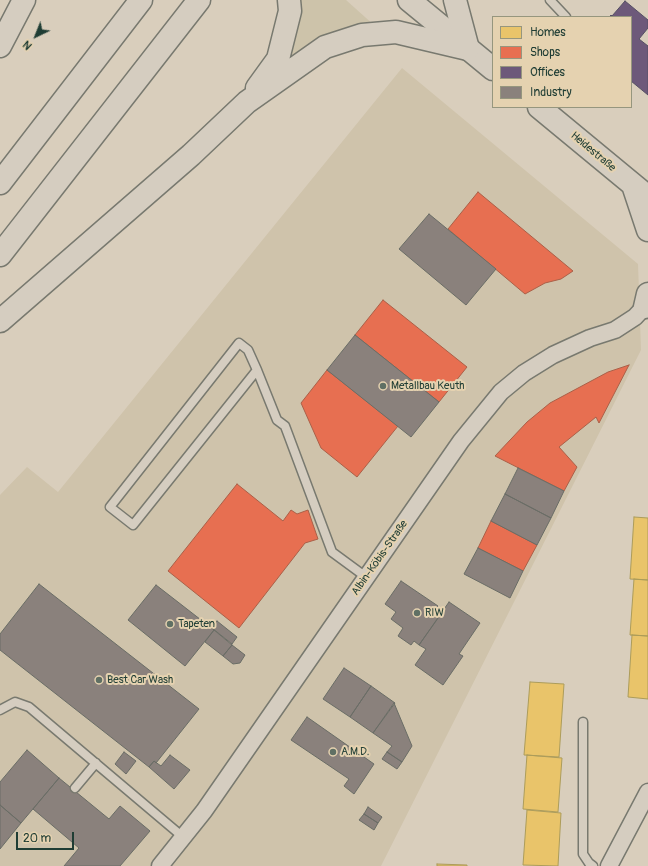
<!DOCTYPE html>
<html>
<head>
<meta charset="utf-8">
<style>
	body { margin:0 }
	#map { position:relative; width:648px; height:866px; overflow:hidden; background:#d9cebc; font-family:Pangolin,sans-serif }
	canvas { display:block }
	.legend { position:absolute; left:492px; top:16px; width:140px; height:92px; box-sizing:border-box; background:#e5d2b0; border:1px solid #96967e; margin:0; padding:5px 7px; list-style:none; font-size:12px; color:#1f3d34 }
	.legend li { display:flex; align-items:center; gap:8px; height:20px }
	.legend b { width:20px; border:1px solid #96967e }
	.north { position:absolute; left:16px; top:16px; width:40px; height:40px; -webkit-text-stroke:3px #e5d2b0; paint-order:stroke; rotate:223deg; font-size:11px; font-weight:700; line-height:16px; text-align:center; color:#1f3d34 }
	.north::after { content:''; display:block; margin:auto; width:14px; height:18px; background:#1f3d34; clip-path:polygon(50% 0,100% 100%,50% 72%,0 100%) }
	.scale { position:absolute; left:16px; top:832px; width:58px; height:18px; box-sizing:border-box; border:2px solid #1f3d34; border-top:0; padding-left:5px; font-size:12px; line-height:14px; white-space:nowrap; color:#1f3d34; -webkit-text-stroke:3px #e5d2b0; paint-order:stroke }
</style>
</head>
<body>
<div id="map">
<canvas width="648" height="866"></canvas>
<ul class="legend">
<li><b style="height:11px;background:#e9c46a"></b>Homes</li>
<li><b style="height:11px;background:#e76f51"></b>Shops</li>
<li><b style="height:11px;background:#6d597a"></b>Offices</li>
<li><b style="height:11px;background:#8a817c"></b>Industry</li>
</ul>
<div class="north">N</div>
<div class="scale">20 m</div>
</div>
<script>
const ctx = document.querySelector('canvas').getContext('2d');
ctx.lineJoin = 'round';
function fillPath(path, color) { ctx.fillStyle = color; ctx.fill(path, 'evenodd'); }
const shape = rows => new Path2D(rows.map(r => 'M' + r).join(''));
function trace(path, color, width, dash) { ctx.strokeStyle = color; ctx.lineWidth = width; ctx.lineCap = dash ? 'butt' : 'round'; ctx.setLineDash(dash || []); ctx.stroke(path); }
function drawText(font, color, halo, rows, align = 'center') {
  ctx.font = font + ' Pangolin,sans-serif'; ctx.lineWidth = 4; ctx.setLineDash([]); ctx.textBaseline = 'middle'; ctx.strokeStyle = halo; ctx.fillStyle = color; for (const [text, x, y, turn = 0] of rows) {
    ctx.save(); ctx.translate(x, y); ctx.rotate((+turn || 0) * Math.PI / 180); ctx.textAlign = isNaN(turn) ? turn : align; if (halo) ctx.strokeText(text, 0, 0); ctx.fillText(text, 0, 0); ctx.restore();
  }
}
fillPath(shape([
	[402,68,638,264,641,350,381,866,0,866,0,495,27,467,58,492]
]), '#cfc3ab');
fillPath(shape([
	[298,0,346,0,375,26,291,56,290,55]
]), '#cdc3aa');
const homes = shape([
	[634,517,648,518,648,580,630,579,634,517],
	[634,579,648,580,648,636,630,635,634,579],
	[632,635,648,636,648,699,628,697,632,635],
	[530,682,564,684,559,757,524,755,530,682],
	[527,755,562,758,558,812,523,809,527,755],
	[527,810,561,813,558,866,523,865,527,810],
	[437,864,467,865,467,866,437,866,437,864]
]);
fillPath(homes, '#e9c46a');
trace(homes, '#ac9c5a', 1);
const shops = shape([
	[478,192,573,271,561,279,545,283,525,294,448,229,478,192],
	[383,300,467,367,439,402,355,335,383,300],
	[629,365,599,423,596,417,559,447,577,467,564,491,495,456,527,422,550,403,608,372,629,365],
	[327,370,398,426,357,477,321,448,301,403,327,370],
	[237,484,283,521,291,510,297,514,308,510,318,539,305,543,239,628,168,571,237,484],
	[491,521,537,545,523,571,478,548,491,521]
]);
fillPath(shops, '#e76f51');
trace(shops, '#ab6048', 1);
const offices = shape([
	[625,1,648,20,648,28,639,39,648,46,648,95,631,81,631,17,609,17,611,15,612,16,625,1]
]);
fillPath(offices, '#6d597a');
trace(offices, '#565165', 1);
const industry = shape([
	[429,214,496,269,466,305,399,249,429,214],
	[355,335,439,402,411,437,327,370,355,335],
	[518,468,564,491,551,518,505,494,518,468],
	[505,494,551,518,537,545,491,521,505,494],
	[478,548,523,571,510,598,464,574,478,548],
	[401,581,438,606,435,610,441,614,419,645,414,641,411,645,398,636,403,628,391,619,396,612,385,604,401,581],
	[39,584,199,709,156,763,154,761,149,767,0,650,0,634,39,584],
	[156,585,214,630,185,666,128,620,156,585],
	[449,602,480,623,459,654,463,656,443,685,415,665,426,649,419,645,449,602],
	[217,621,237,637,232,644,212,628,217,621],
	[214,630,232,645,223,656,205,642,214,630],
	[232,645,245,655,240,663,233,664,223,656,232,645],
	[344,668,371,686,350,717,323,699,344,668],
	[371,686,395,703,373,733,350,717,371,686],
	[394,703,412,746,402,762,387,752,392,746,373,733,394,703],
	[307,717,374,764,354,794,344,786,349,779,291,740,307,717],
	[27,750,59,778,21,823,0,805,0,782,27,750],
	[124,752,136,761,126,774,115,764,124,752],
	[387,752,402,762,397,769,382,759,387,752],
	[170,755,190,770,174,789,149,767,154,761,161,766,170,755],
	[59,778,109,819,120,806,150,831,120,866,64,866,79,848,33,809,59,778],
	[0,805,21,823,0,849,0,805],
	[368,807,382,817,378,823,364,814,368,807],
	[364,814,378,823,374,830,359,820,364,814]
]);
fillPath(industry, '#8a817c');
trace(industry, '#6a6d66', 1);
const lane = shape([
	[550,0,566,17],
	[257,370,133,525,110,507,239,343,248,350,257,370,277,420,285,426,332,552,366,577],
	[0,710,15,702,29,707,183,837],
	[583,722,583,854,589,863,593,866],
	[75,788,96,763]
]);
const street = shape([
	[160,866,204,811,461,441,501,392,524,373,553,355,590,338,615,330,635,317,648,303],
	[609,866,648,792]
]);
const secondary = shape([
	[409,0,493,69],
	[539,107,648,197],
	[633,185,648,230],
	[645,307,648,294]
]);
const highway = shape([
	[0,46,24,0],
	[257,88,278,59,290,11,289,0],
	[0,183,141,0],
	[0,255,199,0],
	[0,321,191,155,247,102,325,47,362,35,396,32,468,49,455,0]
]);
trace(lane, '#78796f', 11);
trace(street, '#78796f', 19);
trace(secondary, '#78796f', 25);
trace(highway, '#78796f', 25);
trace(lane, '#d5cdc0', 8);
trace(street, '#d5cdc0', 16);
trace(secondary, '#d5cdc0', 22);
trace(highway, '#d5cdc0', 22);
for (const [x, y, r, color] of [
	[383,386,4,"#607064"],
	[417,613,4,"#607064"],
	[170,624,4,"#607064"],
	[99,680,4,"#607064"],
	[333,752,4,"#607064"]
]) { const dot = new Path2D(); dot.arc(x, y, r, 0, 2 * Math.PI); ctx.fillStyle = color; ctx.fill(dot); trace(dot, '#e5d2b0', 1.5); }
drawText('11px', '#1f3d34', '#e5d2b0', [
	["Heidestraße",593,152,40],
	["Albin-Köbis-Straße",380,558,-55]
]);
drawText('11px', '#1f3d34', '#e5d2b0', [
	["Metallbau Keuth",391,386],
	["RIW",425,613],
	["Tapeten",178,624],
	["Best Car Wash",107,680],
	["A.M.D.",341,752]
], 'left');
</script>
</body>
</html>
